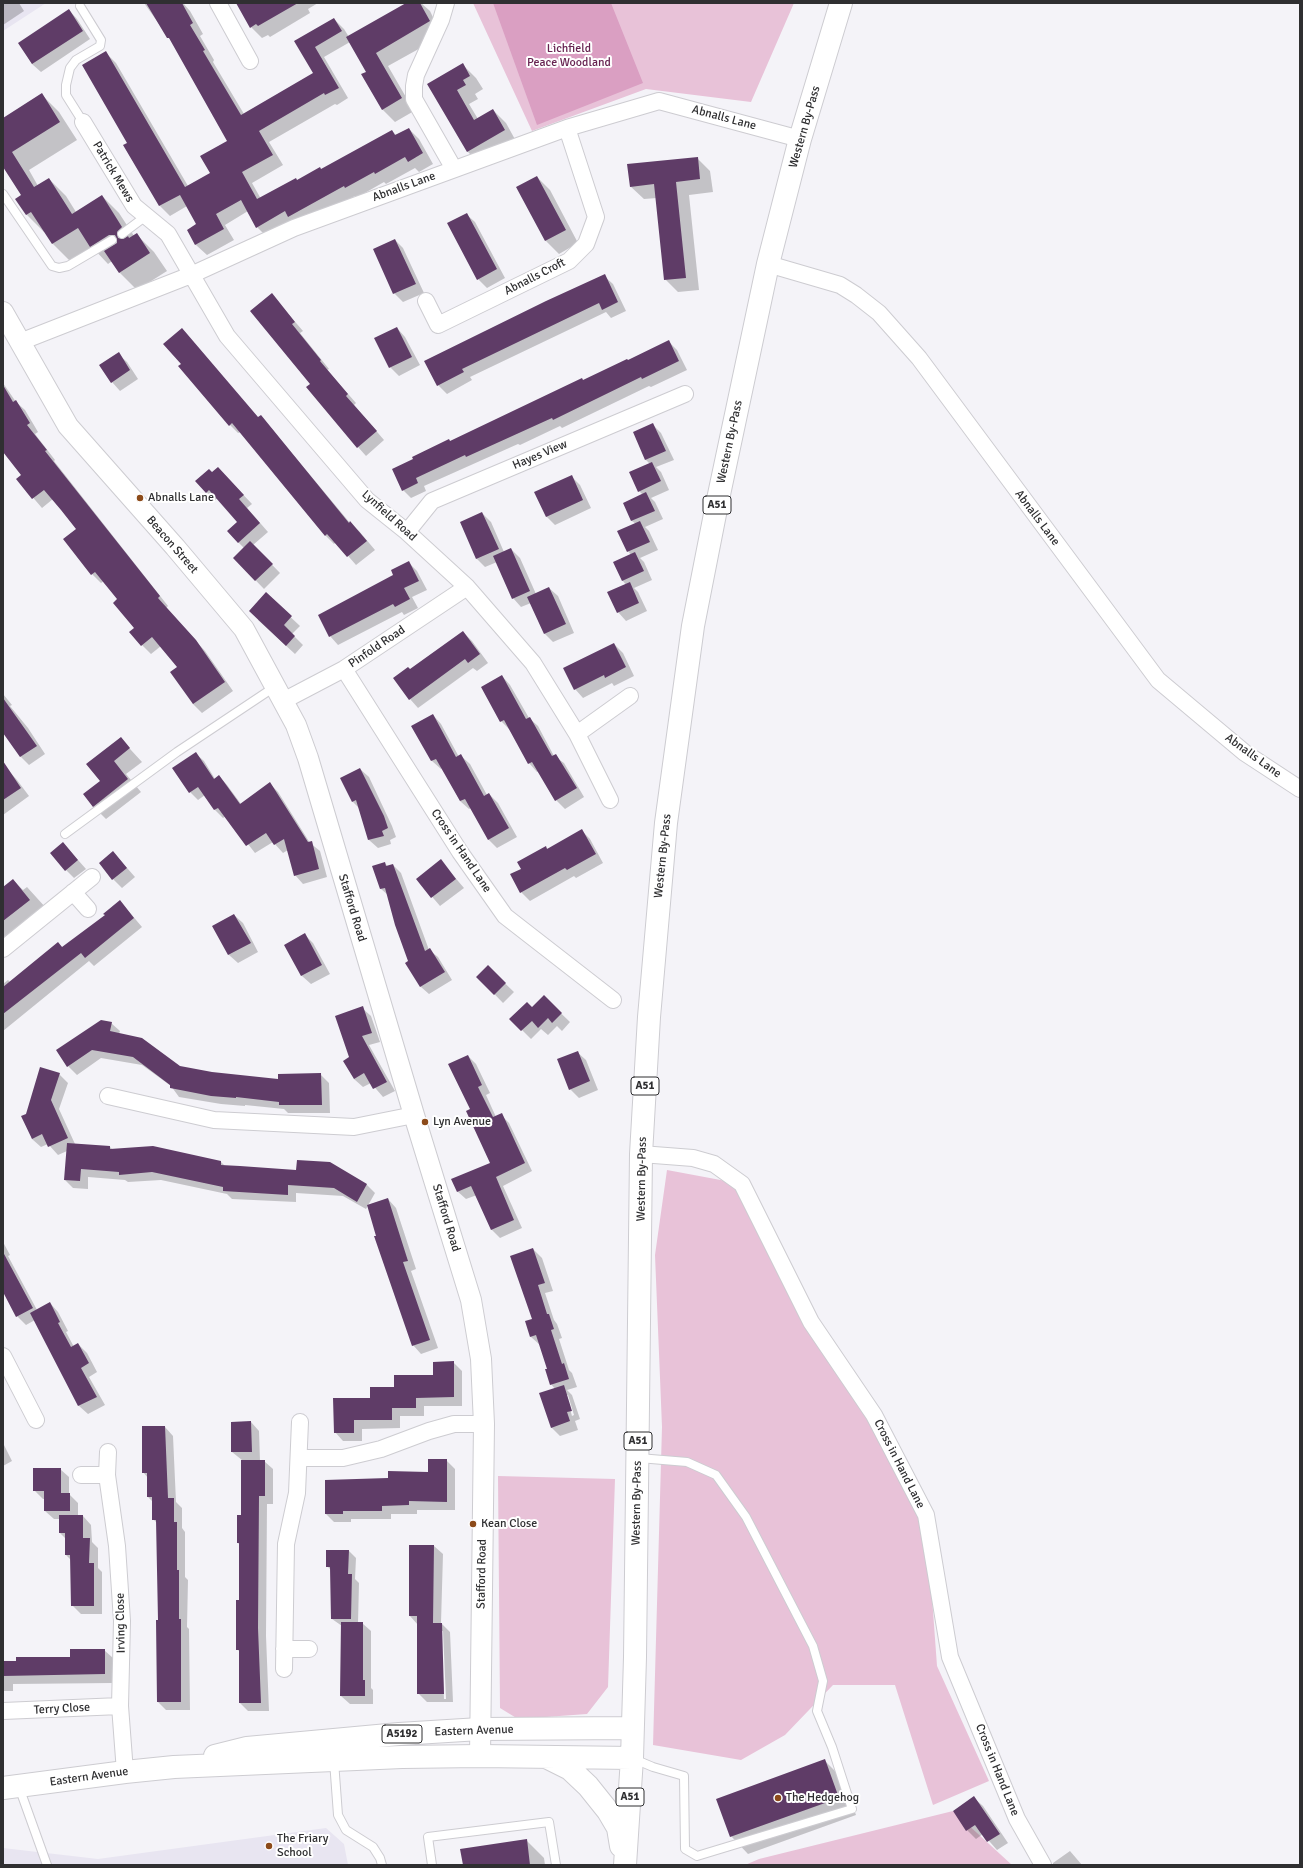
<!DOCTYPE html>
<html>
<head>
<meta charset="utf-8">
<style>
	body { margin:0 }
	#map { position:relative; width:1303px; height:1868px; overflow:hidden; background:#f4f3f8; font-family:Signika,sans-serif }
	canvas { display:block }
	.frame { position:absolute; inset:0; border:4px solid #2f2f31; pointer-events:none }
</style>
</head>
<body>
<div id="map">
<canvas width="1303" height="1868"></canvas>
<div class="frame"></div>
</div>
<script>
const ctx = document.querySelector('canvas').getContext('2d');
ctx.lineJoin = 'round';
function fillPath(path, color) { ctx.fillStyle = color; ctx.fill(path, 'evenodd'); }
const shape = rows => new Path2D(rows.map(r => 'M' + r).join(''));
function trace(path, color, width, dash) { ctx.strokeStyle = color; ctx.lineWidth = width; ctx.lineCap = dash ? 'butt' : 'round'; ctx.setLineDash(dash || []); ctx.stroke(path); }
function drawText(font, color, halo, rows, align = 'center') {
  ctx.font = font + ' Signika,sans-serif'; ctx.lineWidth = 4; ctx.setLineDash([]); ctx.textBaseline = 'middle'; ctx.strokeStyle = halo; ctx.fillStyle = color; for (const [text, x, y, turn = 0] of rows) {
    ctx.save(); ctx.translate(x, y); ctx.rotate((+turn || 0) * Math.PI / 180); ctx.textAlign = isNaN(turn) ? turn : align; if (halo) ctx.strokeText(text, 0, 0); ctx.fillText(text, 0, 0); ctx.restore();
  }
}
fillPath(shape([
	[3,3,46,3,3,31],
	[326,1828,344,1844,348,1865,3,1865,3,1848,98,1859]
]), '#e8e5f1');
fillPath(shape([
	[473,3,794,3,751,102,646,89,532,131],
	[667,1170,742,1184,880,1427,926,1515,937,1666,989,1781,933,1805,895,1685,833,1685,785,1735,741,1760,653,1745,662,1427,655,1255],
	[498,1476,615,1479,608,1687,587,1714,518,1719,500,1708],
	[953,1811,1012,1865,745,1865,759,1859]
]), '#e8c2d8');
fillPath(shape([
	[493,3,611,3,643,83,537,125]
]), '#da9fc2');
fillPath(shape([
	[3,3,19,3,24,11,3,25],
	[144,3,183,3,190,11,203,34,200,36,214,60,213,62,244,114,314,74,295,41,334,19,344,29,349,37,408,3,421,3,430,11,442,36,388,66,414,111,395,122,382,109,367,72,350,42,324,57,348,98,337,105,335,104,269,142,283,165,252,183,261,199,321,170,392,131,397,136,409,129,419,139,433,164,419,172,415,168,386,184,384,182,356,198,355,196,300,226,268,238,257,227,248,211,225,225,234,240,207,255,196,245,188,230,198,225,187,206,170,216,160,206,124,146,128,143,106,53,116,63,188,186,211,174,229,141,172,42],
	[242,3,318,3,308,9,310,13,270,37,268,35,262,38,251,27],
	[69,10,77,19,90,39,41,72,32,64,20,44],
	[463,65,476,78,483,89,475,94,478,99,469,104,478,119,493,110,506,123,517,143,481,165,468,152,429,84],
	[41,94,59,112,77,140,29,170,38,186,49,179,66,196,76,212,102,196,119,213,134,236,137,235,154,252,167,271,137,290,119,272,112,261,108,264,92,247,70,261,53,244,45,231,44,232,26,214,23,196,3,165,3,119],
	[697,158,710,171,713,192,689,195,699,290,678,292,665,279,657,198,644,199,630,186],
	[537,177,550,190,578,243,559,254,546,241],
	[466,214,475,222,505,278,487,288,478,279],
	[395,240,403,248,424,293,403,302,394,293],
	[604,276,613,284,626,311,611,318,606,312,470,377,472,380,447,394,438,385,426,361],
	[272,295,303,331,300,333,329,369,327,370,356,403,354,405,384,440,366,456,358,447,311,384],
	[397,328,405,337,420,365,399,376,390,367],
	[669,342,677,350,687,370,651,387,649,386,562,428,560,426,520,445,518,444,424,486,426,491,411,498,403,490,414,459,449,440,451,442],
	[118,354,127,362,138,379,120,391,112,382],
	[3,383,16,402,25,410,38,432,35,434,55,460,54,461,168,606,166,608,205,651,233,691,202,713,193,704,179,667,161,646,151,654,142,645,135,628,119,599,104,581,101,583,92,574,65,539,77,529,53,499,42,508,17,479,22,475,3,446],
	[208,399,258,418,261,416,350,523,359,531,375,550,356,565,336,542,334,544,325,535,241,432,238,433,230,425],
	[653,425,661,433,674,460,656,467,661,472,669,490,651,498,655,502,663,519,645,527,649,531,658,550,640,558,644,562,652,580,634,588,638,592,647,611,626,621,618,612,626,585,623,581,614,563,631,555,628,551,636,524,632,521,624,503,643,495,639,491,650,464,646,460,634,433],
	[218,468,252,504,247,508,268,532,253,545,280,573,264,589,234,558,244,548,238,542,239,522,218,498,215,500,206,492,212,473],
	[571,476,580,485,591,508,555,525,546,516],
	[482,513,491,522,504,552,511,549,520,558,536,594,549,588,558,596,574,633,553,642,545,634,531,603,521,607,513,598,497,562,485,567,477,559,461,523],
	[409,563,417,571,427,590,412,597,418,608,404,615,402,612,338,645,330,636],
	[266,594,300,626,292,634,303,645,295,654,258,620],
	[463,632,472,641,488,663,477,671,473,668,418,708,410,699,410,670],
	[614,644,623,653,634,676,614,686,612,683,583,698,575,689],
	[502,676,510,685,529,718,538,726,554,756,564,763,584,797,565,809,556,800,539,771,537,772,529,763,510,730,501,721,482,687],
	[3,694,12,705,10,706,28,728,45,754,29,765,21,757,3,731],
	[433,715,441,724,459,757,461,756,470,764,487,795,489,794,498,803,517,837,497,848,488,839,471,808,469,809,460,801,442,768,441,769,432,761,413,726],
	[120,738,142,762,126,774,141,792,106,819,93,806,101,781],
	[195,753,204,761,215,779,219,776,227,785,241,804,270,784,278,792,310,843,320,851,327,877,303,884,295,875,288,850,283,853,273,842,255,853,226,816,223,818,215,810,205,795,198,800,190,792],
	[360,769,369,777,392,826,396,837,390,840,391,844,378,848,369,840,360,809,353,802],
	[9,771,17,780,29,796,3,815,3,775],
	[582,831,590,839,603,863,576,878,574,876,530,901,521,892,522,869,546,848,548,849],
	[63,843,86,869,74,878,66,870],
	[113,852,135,877,122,888,113,879],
	[441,861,464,888,440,906,417,879],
	[385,863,388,867,393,865,401,873,429,950,438,957,452,980,429,994,421,987,407,963,409,962,388,895,381,889],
	[13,880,23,890,27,887,46,908,3,949,3,888],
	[120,901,142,927,94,966,89,961,3,1031,3,984,8,980,10,982,58,943,63,948,106,915],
	[234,915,243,923,258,952,238,963,229,955,213,926],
	[304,934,313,943,330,974,311,984,302,976,285,945],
	[488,967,514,992,503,1003,478,977],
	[544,997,570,1022,562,1031,557,1026,548,1035,541,1029,531,1039,511,1019,532,1009],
	[362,1008,371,1016,380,1042,369,1045,395,1091,383,1097,371,1083,363,1087,354,1079,350,1058],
	[111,1023,120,1031,119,1034,179,1067,212,1073,279,1080,320,1074,329,1083,330,1113,288,1113,284,1109,245,1105,245,1106,221,1104,179,1097,171,1086,142,1065,101,1058,77,1075,68,1066],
	[577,1052,586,1060,598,1090,579,1098,570,1089],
	[468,1056,476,1064,490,1093,486,1095,496,1117,501,1115,509,1123,532,1171,503,1186,522,1228,500,1238,492,1230,477,1195,466,1199,457,1191,491,1163,471,1110],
	[59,1074,68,1083,59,1109,75,1144,110,1147,113,1150,221,1162,225,1166,297,1171,329,1163,367,1185,375,1193,366,1209,343,1196,296,1193,296,1202,232,1199,227,1194,161,1180,128,1182,125,1180,88,1177,88,1189,73,1188,65,1180,67,1151,58,1155,48,1144,41,1147,32,1139,26,1114],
	[388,1199,396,1208,416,1269,411,1271,438,1348,421,1354,413,1345,378,1236],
	[3,1242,10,1255,8,1256,37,1310,50,1303,58,1312,68,1331,66,1332,74,1347,78,1344,87,1353,97,1372,89,1377,105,1405,88,1414,79,1406,35,1320,26,1325,17,1316,3,1288],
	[533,1249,542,1258,553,1291,545,1293,554,1320,557,1324,562,1338,559,1339,569,1370,572,1373,577,1387,567,1390,572,1395,580,1419,575,1421,578,1430,560,1436,551,1427,555,1389,551,1384,548,1369,540,1345,531,1337,533,1320],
	[566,1395,568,1395,574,1415,572,1416],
	[453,1362,462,1371,462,1406,424,1406,424,1416,400,1416,400,1428,362,1429,362,1441,343,1441,335,1432,371,1399,395,1388,434,1376],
	[251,1422,259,1431,260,1461,264,1461,273,1469,273,1504,267,1504,266,1636,269,1711,248,1711,240,1703,240,1652,237,1649,240,1601,240,1545,238,1543,242,1516,242,1460,232,1452],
	[165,1427,173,1436,176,1502,182,1508,182,1528,185,1532,185,1577,188,1580,187,1627,189,1629,190,1710,166,1710,158,1702,159,1621,157,1523,153,1519,153,1502,148,1497,148,1478,143,1472],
	[3,1443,12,1461,3,1466],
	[446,1460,455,1469,455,1510,417,1510,417,1514,391,1514,391,1519,351,1519,351,1522,334,1522,326,1514,389,1479,429,1473],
	[60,1469,69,1477,69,1494,78,1503,78,1516,83,1516,91,1525,92,1542,98,1548,98,1568,102,1572,102,1614,81,1614,72,1605,71,1560,66,1555,66,1539,60,1533,60,1519,54,1519,45,1511,45,1499,43,1499,34,1490],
	[410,1546,434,1546,443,1554,441,1623,450,1632,453,1702,427,1702,418,1693,418,1625,410,1616],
	[441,1631,443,1631,446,1699,444,1699],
	[348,1550,356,1558,355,1579,359,1583,358,1623,362,1623,371,1631,371,1688,373,1690,373,1704,350,1704,341,1696,342,1626,332,1619,331,1570,327,1566],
	[104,1650,113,1658,113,1683,13,1684,13,1691,3,1691,3,1662,71,1658],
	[825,1761,842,1778,856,1815,748,1854,731,1836],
	[974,1798,983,1806,1008,1843,997,1850,983,1834,976,1839,967,1830],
	[526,1840,544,1858,545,1865,464,1865],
	[1070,1851,1082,1865,1053,1865,1053,1863]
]), '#0003');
fillPath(shape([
	[146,3,182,3,193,23,190,25,205,50,203,51,241,115,313,73,294,41,334,18,342,31,315,47,339,88,325,95,324,93,259,131,273,155,242,172,257,199,296,178,297,180,320,167,321,169,392,130,395,135,409,128,423,153,408,162,405,157,375,174,374,172,345,188,344,186,288,217,285,211,256,228,241,200,216,214,224,229,195,245,187,230,196,224,180,195,159,206,123,145,127,143,82,65,106,51,185,187,210,173,200,156,227,141,169,38,167,38],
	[236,3,298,3,258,26,256,24,250,28],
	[406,3,420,3,430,21,376,53,402,98,382,110,361,74,366,72,346,37],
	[69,9,83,31,32,64,18,43],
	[463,63,470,76,463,80,466,85,457,90,474,120,493,109,505,130,467,152,427,84],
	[42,93,60,122,12,152,34,187,49,178,72,214,102,195,122,227,117,232,118,238,123,239,128,236,129,238,137,233,150,253,119,273,104,251,117,243,117,240,115,235,109,235,90,247,78,228,52,244,31,212,26,215,15,199,21,195,3,167,3,118],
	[698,157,700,179,676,182,686,278,664,280,654,184,630,187,627,164],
	[537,176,566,230,545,241,516,187],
	[467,213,497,269,477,280,447,223],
	[395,239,416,284,393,294,373,249],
	[605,274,618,302,602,310,599,303,462,369,464,372,437,386,424,361,546,301],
	[272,293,295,322,292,324,321,360,320,361,348,394,346,396,377,431,357,448,306,387,310,384,250,311],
	[397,327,412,357,389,368,374,338],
	[182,328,258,417,261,415,349,523,350,521,367,541,347,557,327,534,325,536,232,423,229,426,178,366,181,364,163,344],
	[669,340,679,361,642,379,641,377,553,420,552,418,466,457,465,455,416,478,418,483,402,491,392,469,413,459,412,457,449,439,450,441,582,378,583,380,627,359,628,360],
	[119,352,130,370,111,383,99,365],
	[3,385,13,402,16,400,30,423,27,425,47,450,45,451,160,596,158,598,196,640,225,682,193,704,170,672,177,667,152,637,141,646,129,632,134,628,113,603,117,599,95,572,91,575,63,539,76,529,61,510,44,490,32,499,16,479,21,475,3,452],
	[653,423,666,451,645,460,633,432],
	[652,462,661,481,638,492,629,472],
	[218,467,244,495,239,499,260,523,238,543,227,531,237,522,209,490,206,493,195,481,209,469,212,472],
	[572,475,583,500,546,517,534,492],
	[646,492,655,511,631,521,623,503],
	[482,512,499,549,476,559,460,522],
	[640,521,650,542,627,552,617,531],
	[250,541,273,564,255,581,233,558],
	[511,548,530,591,512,599,493,556],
	[635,552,644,571,622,581,613,562],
	[409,561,419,581,404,588,410,599,395,607,393,604,329,637,318,615,393,575,391,570],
	[630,582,639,603,617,613,607,592],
	[549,587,566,624,544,634,527,597],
	[266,592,292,616,284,625,295,636,286,646,249,611],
	[463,631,480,654,468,663,465,659,409,700,393,678,408,667,410,669],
	[614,643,626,667,605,678,604,675,574,690,563,668],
	[502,675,526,719,530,717,552,756,556,754,577,788,555,801,532,762,528,764,504,720,500,722,481,687],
	[3,698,37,746,20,757,3,733],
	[433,714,456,757,461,754,484,796,489,793,509,828,488,840,465,799,460,801,436,759,431,761,411,726],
	[121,737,130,748,114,761,128,779,93,807,83,794,100,781,86,764],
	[196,752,214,779,219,775,240,804,270,782,308,842,312,841,319,869,294,876,284,839,274,845,266,833,246,846,218,808,214,810,198,787,189,793,172,768],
	[3,761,21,788,3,800],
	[360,768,384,816,388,828,382,831,384,836,368,840,356,800,352,802,340,778],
	[582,829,596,854,567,870,565,868,520,893,510,874,521,869,517,862,546,846,547,849],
	[63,842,78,860,65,871,50,853],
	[113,851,127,868,112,880,99,863],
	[441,859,456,879,431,898,416,879],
	[385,862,386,866,393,864,425,951,430,948,445,972,420,987,405,963,408,961,395,925,385,888,380,889,372,866],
	[13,879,30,900,3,921,3,887],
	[120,900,134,918,85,958,81,953,3,1014,3,987,58,942,62,947,105,915,103,914],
	[234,914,251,943,228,955,212,926],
	[305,933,322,965,301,976,284,945],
	[488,965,506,983,494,995,476,977],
	[544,995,562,1013,552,1023,548,1018,538,1028,532,1021,521,1031,509,1019,527,1002,532,1007],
	[363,1006,372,1033,362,1036,387,1082,373,1089,364,1073,354,1079,343,1061,349,1057,335,1016],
	[101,1020,112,1022,110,1031,142,1038,180,1066,212,1072,278,1079,278,1074,321,1073,322,1105,279,1105,279,1102,236,1097,236,1098,211,1096,170,1088,170,1085,133,1057,92,1050,67,1067,56,1050],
	[578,1051,590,1081,569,1090,557,1059],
	[468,1055,482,1085,478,1087,493,1117,502,1113,525,1163,496,1177,514,1220,491,1230,471,1186,457,1192,451,1179,490,1163,466,1111,470,1109,448,1064],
	[40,1067,60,1073,51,1100,68,1138,48,1147,42,1134,32,1139,21,1116,26,1114],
	[67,1143,110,1146,110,1149,153,1146,221,1161,221,1165,240,1166,296,1170,297,1160,330,1162,367,1184,357,1202,334,1188,288,1185,288,1195,223,1191,223,1187,152,1172,119,1175,119,1172,81,1169,80,1181,64,1180],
	[388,1198,408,1261,403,1262,430,1340,412,1346,374,1236,376,1236,367,1205],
	[533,1248,545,1283,538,1285,547,1314,549,1314,554,1329,551,1330,562,1364,564,1363,569,1379,550,1385,545,1369,547,1369,536,1335,530,1337,525,1321,532,1319,510,1256],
	[3,1252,33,1308,16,1317,3,1292],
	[50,1302,60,1322,58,1323,71,1347,78,1343,89,1363,81,1368,97,1397,78,1406,30,1313],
	[454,1361,454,1397,416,1398,416,1408,392,1408,392,1420,354,1420,354,1433,334,1433,333,1398,370,1398,370,1387,394,1387,394,1375,433,1375,433,1362],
	[564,1385,572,1411,567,1412,570,1421,551,1428,539,1393],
	[251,1421,252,1452,231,1452,231,1422],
	[142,1426,165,1426,168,1498,174,1498,174,1522,177,1522,177,1570,179,1570,179,1619,181,1619,181,1702,157,1702,156,1620,158,1620,156,1520,152,1520,152,1497,147,1497,147,1473,142,1473],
	[428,1459,447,1459,447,1502,409,1501,409,1505,382,1506,382,1511,343,1511,343,1514,325,1514,325,1480,388,1478,388,1471,428,1472],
	[241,1460,265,1460,265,1496,259,1496,258,1628,261,1703,239,1703,239,1650,236,1650,236,1600,239,1600,239,1543,237,1543,237,1515,241,1515],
	[33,1468,61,1468,61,1493,70,1493,70,1511,44,1511,44,1491,33,1491],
	[59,1515,83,1515,83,1538,90,1538,89,1563,94,1563,94,1606,71,1606,70,1555,65,1555,65,1533,59,1533],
	[409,1545,434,1545,433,1623,442,1623,444,1694,417,1694,417,1616,409,1616],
	[326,1550,349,1550,348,1574,352,1574,351,1619,331,1619,330,1567,326,1567],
	[341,1622,363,1622,363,1680,365,1680,365,1696,340,1696],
	[70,1649,105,1649,105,1674,3,1676,3,1661,16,1661,16,1657,70,1657],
	[825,1759,839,1798,730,1837,716,1799],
	[974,1796,1000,1834,987,1842,975,1825,966,1831,953,1811],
	[527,1839,530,1865,463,1865,460,1849]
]), '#5f3c67');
const service = shape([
	[80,6,101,40,100,46,76,60,70,68,66,85,66,95,83,122],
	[3,194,52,266,59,268,68,266,112,240],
	[122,234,146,216],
	[65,834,177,752,276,686],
	[634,1759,653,1767,684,1776,685,1849,697,1856,852,1809,832,1747,817,1711,823,1681,813,1646,746,1517,716,1475,687,1462,639,1458],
	[334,1761,338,1815,346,1830,373,1847,380,1858,382,1865],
	[19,1787,47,1865],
	[432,1865,428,1837,549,1822,556,1865]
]);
const minor = shape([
	[218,3,250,61],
	[446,3,441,20,416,75,414,86,414,99,454,169],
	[83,122,134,206,168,234,227,336,367,500,407,532,467,587,533,663,577,734,610,800],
	[768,264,840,285,856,295,879,313,919,358,1158,680,1245,753,1300,789],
	[426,301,438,325,569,261,586,244,596,217,567,128],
	[20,342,191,275,294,228,567,128,659,101,800,139],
	[407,532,432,501,685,394],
	[344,669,460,852,505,916,613,1000],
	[283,701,344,669,467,587],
	[577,734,630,696],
	[73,892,88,909],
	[3,949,92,877],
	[108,1096,214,1120,354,1127,414,1115],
	[641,1154,693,1158,714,1164,742,1184,811,1322,874,1415,926,1515,950,1657,1017,1819,1043,1865],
	[3,1356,36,1420],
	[108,1452,107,1475,117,1546,122,1621,120,1706,125,1772],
	[299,1458,343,1458,381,1449,429,1431,454,1424,484,1424],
	[81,1475,107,1475],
	[284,1649,309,1649],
	[284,1669,286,1544,297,1493,300,1422],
	[3,1711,120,1706]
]);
const tertiary = shape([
	[3,312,68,426,175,547,244,629,296,725,308,758,414,1115,471,1300,481,1359,484,1424,480,1756]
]);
const trunk = shape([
	[215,1756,247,1748,399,1734,480,1729,632,1728],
	[548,1758,570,1769,588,1786,608,1811,618,1828,621,1846],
	[3,1788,125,1772,174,1767,402,1757,480,1756,632,1758],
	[625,1865,632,1758,635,1657,641,1154,649,1017,666,823,693,626,717,504,768,264,800,139,841,3]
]);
trace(service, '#cdccd1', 10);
trace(minor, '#cdccd1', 18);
trace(tertiary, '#cdccd1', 22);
trace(trunk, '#cdccd1', 24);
trace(service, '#fff', 8);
trace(minor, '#fff', 16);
trace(tertiary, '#fff', 20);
trace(trunk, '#fff', 22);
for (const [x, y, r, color] of [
	[140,498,4,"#8c4a19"],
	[425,1122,4,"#8c4a19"],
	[473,1524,4,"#8c4a19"],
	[778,1798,4,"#8c4a19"],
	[269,1846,4,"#8c4a19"]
]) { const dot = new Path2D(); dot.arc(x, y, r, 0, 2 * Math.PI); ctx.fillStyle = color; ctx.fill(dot); trace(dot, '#fff', 1.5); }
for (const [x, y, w] of [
	[717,505,28],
	[645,1086,28],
	[638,1441,28],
	[402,1734,40],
	[630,1797,28]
]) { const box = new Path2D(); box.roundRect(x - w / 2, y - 9, w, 18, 3); ctx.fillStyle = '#fff'; ctx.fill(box); trace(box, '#2f2f31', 1); }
drawText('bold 11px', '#2f2f31', null, [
	["A51",717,505],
	["A51",645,1086],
	["A51",638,1441],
	["A5192",402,1734],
	["A51",630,1797]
]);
drawText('12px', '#672351', '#fff', [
	["Lichfield",569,49],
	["Peace Woodland",569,63]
]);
drawText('12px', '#2f2f31', '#fff', [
	["Abnalls Lane",724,118,15],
	["Western By-Pass",805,127,-74],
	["Patrick Mews",113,172,59],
	["Abnalls Lane",404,187,-20],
	["Abnalls Croft",535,277,-27],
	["Western By-Pass",730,442,-78],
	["Hayes View",540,455,-23],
	["Lynfield Road",389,516,42],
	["Abnalls Lane",1037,518,53],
	["Beacon Street",172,545,49],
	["Pinfold Road",377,647,-34],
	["Abnalls Lane",1253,756,36],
	["Cross in Hand Lane",461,851,56],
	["Western By-Pass",663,856,-84],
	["Stafford Road",352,908,73],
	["Western By-Pass",642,1179,-89],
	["Stafford Road",446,1218,73],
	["Cross in Hand Lane",899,1464,63],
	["Western By-Pass",637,1503,-89],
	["Stafford Road",482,1574,-89],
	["Irving Close",121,1623,-91],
	["Terry Close",62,1709,-3],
	["Eastern Avenue",474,1731,-2],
	["Cross in Hand Lane",997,1770,68],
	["Eastern Avenue",89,1777,-8]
]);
drawText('12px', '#2f2f31', '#fff', [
	["Abnalls Lane",148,498],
	["Lyn Avenue",433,1122],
	["Kean Close",481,1524],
	["The Hedgehog",786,1798],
	["The Friary",277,1839],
	["School",277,1853]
], 'left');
</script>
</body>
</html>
